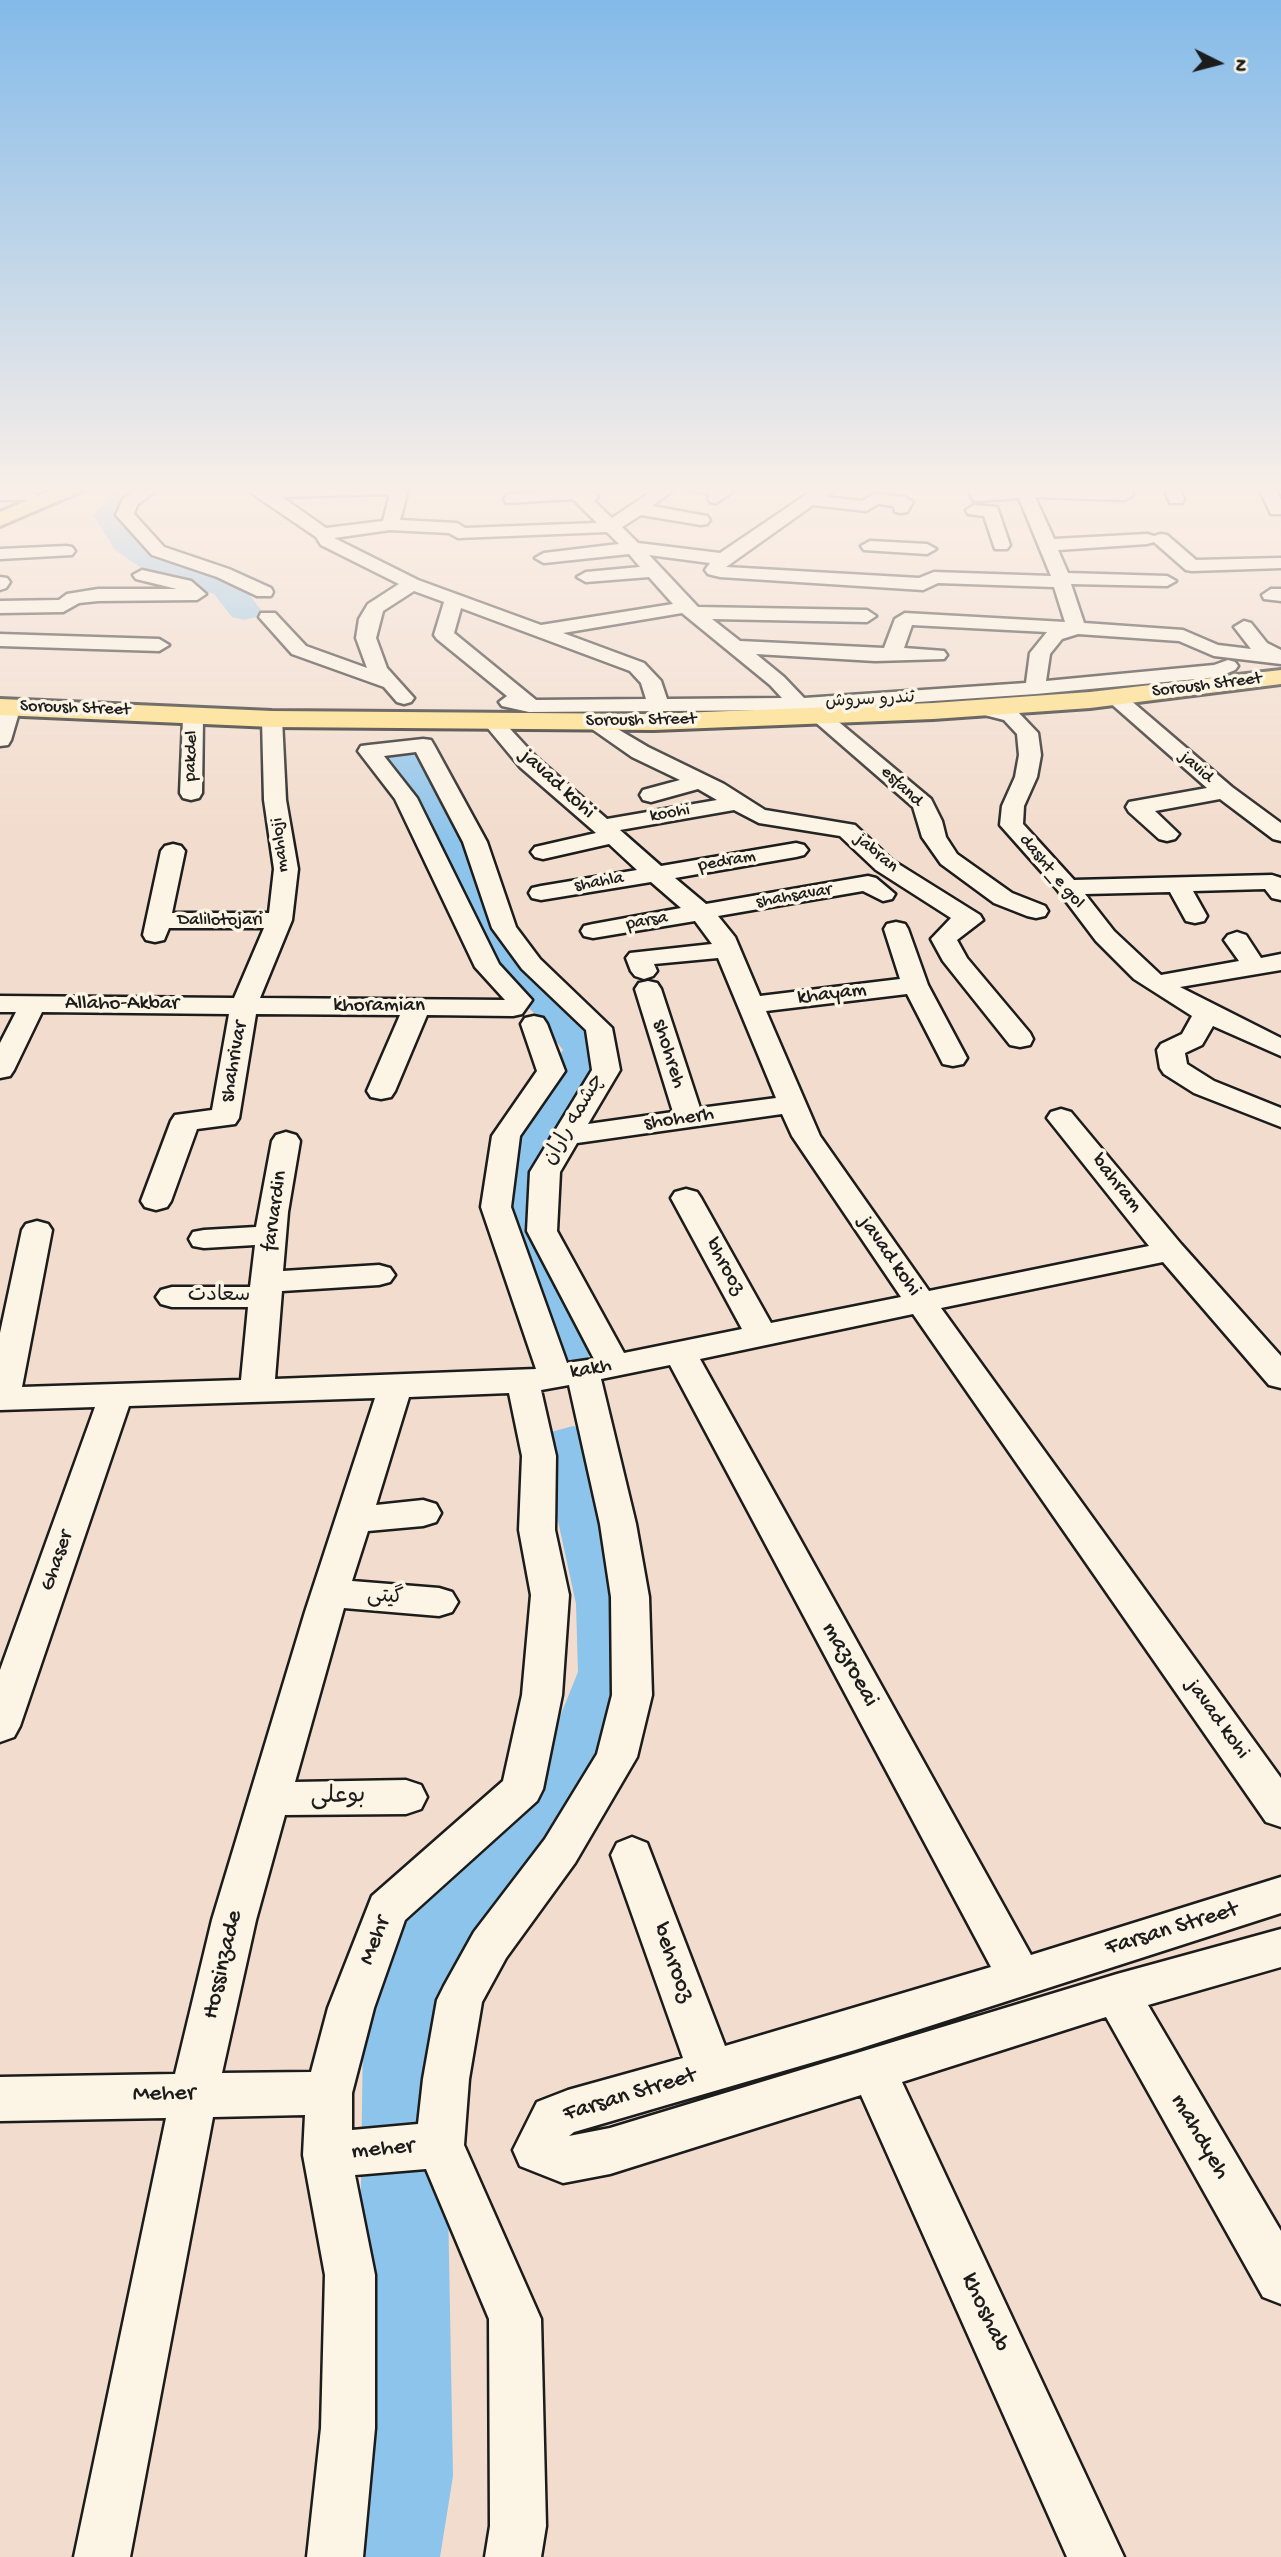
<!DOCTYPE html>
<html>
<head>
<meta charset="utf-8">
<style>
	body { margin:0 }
	#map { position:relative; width:1281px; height:2557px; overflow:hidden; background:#f2dccd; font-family:"Gochi Hand",sans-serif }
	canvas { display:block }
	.north { position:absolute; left:1183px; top:28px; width:70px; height:70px; -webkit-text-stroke:5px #fcf5e5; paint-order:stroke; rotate:96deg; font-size:19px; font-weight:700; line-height:28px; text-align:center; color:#1c1c1c }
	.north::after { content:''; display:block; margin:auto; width:24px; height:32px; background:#1c1c1c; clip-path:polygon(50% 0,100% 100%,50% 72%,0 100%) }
</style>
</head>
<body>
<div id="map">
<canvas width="1281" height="2557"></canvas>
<div class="north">N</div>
</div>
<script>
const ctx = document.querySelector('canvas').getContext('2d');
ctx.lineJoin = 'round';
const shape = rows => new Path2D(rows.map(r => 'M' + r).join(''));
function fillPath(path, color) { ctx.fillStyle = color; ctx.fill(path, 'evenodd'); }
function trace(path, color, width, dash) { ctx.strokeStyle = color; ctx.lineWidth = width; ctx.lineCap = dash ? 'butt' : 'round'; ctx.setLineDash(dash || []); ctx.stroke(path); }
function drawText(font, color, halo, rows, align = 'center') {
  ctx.font = font + ' "Gochi Hand","Playpen Sans Arabic",sans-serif'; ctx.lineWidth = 7; ctx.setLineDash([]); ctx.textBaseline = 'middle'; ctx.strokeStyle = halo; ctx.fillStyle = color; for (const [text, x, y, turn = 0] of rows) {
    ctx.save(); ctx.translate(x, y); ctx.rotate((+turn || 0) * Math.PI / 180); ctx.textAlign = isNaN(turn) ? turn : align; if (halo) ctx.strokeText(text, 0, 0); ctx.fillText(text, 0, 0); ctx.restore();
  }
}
fillPath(shape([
	[110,486,140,486,141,495,124,516,137,537,166,556,206,572,238,580,261,610,256,617,244,620,232,617,214,594,184,586,144,570,115,550,93,515,111,494,110,486],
	[404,752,418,756,464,828,508,927,534,962,568,993,612,1049,581,1100,554,1131,543,1155,541,1199,593,1349,585,1362,564,1368,543,1362,535,1349,487,1199,491,1155,506,1127,543,1081,563,1050,534,1013,502,982,465,929,424,828,385,764,390,756,404,752],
	[573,1426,595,1432,604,1447,642,1604,648,1672,606,1783,596,1804,478,1934,445,2035,453,2476,440,2557,340,2557,357,2476,363,2035,406,1917,418,1894,540,1766,578,1672,576,1604,542,1447,551,1432,573,1426]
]), '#8dc4eb');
const minor = shape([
	[138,486,154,486,154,492,137,505,134,514,164,547,229,569,271,588,273,592,271,596,257,596,217,577,152,555,116,515,123,499,138,490,138,486],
	[241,486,267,488,409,486,400,520,457,523,465,528,597,523,573,499,506,503,504,499,506,495,512,494,564,490,561,486,578,486,583,490,596,493,598,497,594,501,612,518,660,486,679,486,652,506,707,516,710,520,707,524,701,525,641,515,622,527,638,543,720,553,819,486,838,486,826,497,862,501,874,494,905,497,913,502,907,512,901,513,895,512,894,506,878,504,866,511,813,505,726,567,919,578,934,572,1051,576,1019,498,979,501,973,500,967,488,968,486,982,486,985,491,1015,488,1014,486,1116,490,1118,486,1130,486,1133,495,1125,500,1035,497,1054,539,1147,534,1154,536,1161,534,1167,535,1196,560,1281,558,1281,568,1192,571,1186,570,1154,542,1147,544,1058,550,1068,573,1167,576,1176,581,1167,586,1071,584,1084,623,1183,630,1218,645,1251,649,1234,627,1244,621,1251,623,1267,643,1281,650,1281,664,1214,656,1179,641,1078,634,1062,639,1050,654,1046,681,1214,665,1228,660,1235,662,1238,666,1235,670,1218,677,1036,694,800,710,529,712,502,706,499,702,507,696,437,639,434,635,444,602,414,591,383,611,376,638,387,668,414,698,411,702,404,704,397,702,384,687,292,654,259,617,261,613,275,613,306,646,367,668,356,638,359,619,368,604,399,584,321,545,316,537,241,486],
	[390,494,383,521,326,528,282,497,390,494],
	[390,530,449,533,458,538,607,532,619,544,544,553,535,558,544,563,629,554,640,567,586,572,577,577,586,582,649,577,673,604,541,625,418,580,334,538,390,530],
	[649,555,710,563,705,570,708,574,720,577,923,590,938,583,1054,587,1065,622,905,613,895,619,884,648,740,641,712,619,867,622,876,616,867,610,698,607,649,555],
	[461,608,630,671,641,683,646,699,536,700,454,633,461,608],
	[682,613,770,685,782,698,667,699,661,681,644,663,563,633,682,613],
	[912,625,1047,632,1030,653,1026,683,804,698,784,677,756,654,875,661,944,659,947,655,944,651,904,648,912,625],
	[681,486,718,486,731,488,733,492,716,503,710,502,708,498,710,494,683,489,681,486],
	[1163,486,1179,486,1184,499,1182,503,1170,503,1163,486],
	[1258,486,1274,486,1281,500,1281,514,1271,514,1258,486],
	[0,490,29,490,37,495,29,500,0,500,0,490],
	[974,505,997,507,1010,545,1007,549,995,549,984,516,968,514,966,510,974,505],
	[870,541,927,544,936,549,927,554,864,550,861,546,870,541],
	[66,546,72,547,75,551,72,555,0,559,0,549,66,546],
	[142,570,191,581,206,594,197,600,98,601,79,603,63,612,0,613,0,601,59,600,67,594,98,589,177,589,136,579,133,575,142,570],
	[0,577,7,578,10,582,6,588,0,590,0,577],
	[1271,589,1281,589,1281,601,1264,599,1262,595,1271,589],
	[0,634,159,639,169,645,159,651,0,646,0,634],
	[1115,691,1122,693,1232,787,1281,823,1281,841,1273,839,1220,799,1155,811,1179,834,1175,839,1167,841,1159,839,1129,812,1126,807,1129,802,1207,788,1108,701,1105,697,1108,693,1115,691],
	[980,702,1018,712,1038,733,1041,755,1037,777,1024,806,1023,824,1074,880,1272,875,1281,878,1281,900,1272,898,1265,889,1193,891,1207,916,1204,921,1195,923,1186,921,1170,892,1085,894,1114,931,1161,975,1239,961,1224,940,1228,935,1237,932,1246,935,1261,958,1281,954,1281,970,1180,987,1281,1038,1281,1056,1213,1026,1202,1045,1185,1053,1187,1064,1214,1081,1281,1108,1281,1127,1194,1093,1164,1074,1160,1068,1157,1050,1161,1044,1182,1034,1192,1016,1134,979,1096,941,1056,888,1000,825,1002,806,1015,777,1019,755,1017,734,1004,720,973,712,970,708,973,704,980,702],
	[8,710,15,712,18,716,11,740,8,745,0,746,0,712,8,710],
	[821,711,828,713,931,799,942,821,946,837,957,854,1012,893,1045,906,1048,911,1045,916,1036,918,1027,916,994,903,941,864,922,837,913,807,814,721,811,717,814,713,821,711],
	[193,713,200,715,203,719,202,793,199,798,191,800,183,798,180,793,183,719,186,715,193,713],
	[272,713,279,715,282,719,286,800,298,869,292,920,260,998,505,1000,475,967,395,799,358,751,361,746,369,745,423,739,431,740,434,745,487,842,516,927,540,959,612,1028,620,1070,588,1124,673,1112,635,989,639,983,648,981,657,983,661,989,700,1108,776,1098,718,958,654,964,657,971,653,976,644,979,635,976,631,971,626,958,630,953,712,944,695,921,593,938,584,936,581,931,584,926,593,924,681,908,651,882,541,900,532,898,529,893,532,888,541,886,637,870,609,844,543,859,535,857,531,852,535,847,596,833,520,767,486,726,483,722,486,718,500,718,536,757,607,819,717,800,698,789,651,802,643,800,640,795,643,790,680,780,632,757,582,722,585,718,599,718,648,747,724,784,765,810,855,825,892,860,980,915,983,920,957,940,967,958,1030,1033,1033,1039,1030,1045,1020,1047,1010,1045,943,961,931,939,951,918,876,870,840,836,759,823,734,810,620,830,661,866,796,843,804,845,808,850,804,855,796,857,675,878,706,904,868,876,876,878,895,894,892,899,883,901,863,891,718,916,735,937,760,996,900,979,884,929,887,924,896,922,905,924,908,929,928,985,967,1058,963,1064,953,1066,943,1064,907,994,766,1011,820,1136,929,1291,1149,1246,1047,1118,1051,1112,1061,1109,1071,1112,1181,1244,1281,1356,1281,1388,1269,1385,1163,1262,941,1308,1281,1778,1281,1827,1266,1822,913,1314,700,1359,1031,1955,1281,1877,1281,1913,855,2050,574,2132,569,2136,610,2128,1117,1974,1281,1929,1281,1967,1148,2005,1281,2231,1281,2304,1263,2297,1106,2017,902,2082,1124,2557,1067,2557,861,2095,610,2174,563,2183,520,2166,513,2150,537,2102,568,2090,683,2058,611,1855,617,1843,632,1837,647,1843,725,2046,991,1967,670,1365,601,1379,636,1524,649,1597,652,1695,637,1757,575,1863,506,1958,482,2002,469,2079,464,2145,541,2319,546,2526,541,2557,485,2557,490,2526,489,2319,426,2169,355,2175,375,2275,375,2428,363,2557,307,2557,321,2428,325,2275,303,2155,305,2115,213,2117,130,2557,74,2557,166,2118,0,2121,0,2077,175,2074,212,1920,305,1612,375,1398,129,1406,20,1726,14,1737,0,1742,0,1670,95,1407,0,1410,0,1333,22,1230,26,1224,37,1221,48,1224,52,1230,22,1387,241,1380,248,1307,172,1307,161,1304,156,1297,161,1290,172,1287,250,1287,255,1245,204,1248,193,1246,189,1239,193,1232,204,1230,256,1227,272,1141,276,1135,286,1132,296,1135,300,1141,288,1212,283,1271,379,1265,390,1268,395,1275,390,1282,379,1285,282,1291,275,1379,536,1369,481,1207,492,1136,537,1071,521,1024,525,1018,534,1016,543,1018,547,1024,565,1071,520,1136,511,1207,567,1363,594,1359,527,1231,530,1172,592,1070,586,1030,522,969,492,928,463,842,416,752,384,756,417,798,499,964,532,1000,522,1014,513,1016,427,1015,395,1091,391,1097,381,1099,371,1097,367,1091,400,1015,256,1014,239,1118,235,1124,197,1129,171,1201,167,1207,156,1210,145,1207,141,1201,171,1121,175,1115,212,1110,229,1014,42,1012,14,1070,10,1076,0,1078,0,1043,16,1012,0,1012,0,996,234,998,264,928,169,928,164,940,155,942,146,940,143,935,161,851,165,846,173,844,181,846,185,851,172,913,269,913,274,869,264,800,262,719,265,715,272,713],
	[782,1114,792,1136,901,1297,771,1323,701,1198,697,1192,686,1189,675,1192,671,1198,742,1329,624,1353,557,1231,560,1172,577,1143,782,1114],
	[569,1385,600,1524,611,1597,612,1695,597,1754,545,1839,474,1932,444,1986,437,2000,423,2079,418,2124,352,2130,352,2093,374,2008,405,1920,537,1801,543,1789,562,1695,569,1595,555,1530,556,1456,541,1390,569,1385],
	[509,1393,522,1456,519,1530,531,1595,522,1695,503,1781,372,1896,328,2008,311,2072,222,2073,256,1920,285,1815,406,1814,421,1809,427,1797,421,1785,406,1780,295,1782,344,1608,439,1616,452,1612,458,1602,452,1592,439,1588,352,1581,368,1531,423,1526,436,1522,441,1513,436,1504,423,1500,376,1505,409,1397,509,1393]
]);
const major = shape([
	[61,486,87,486,84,490,0,526,0,512,61,486],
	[1281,670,1281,684,1090,708,933,719,654,730,272,727,0,715,0,699,272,711,654,714,933,703,1090,692,1281,670]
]);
trace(minor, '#1c1c1c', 5);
trace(major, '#1c1c1c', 6);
fillPath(minor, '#fcf5e5');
fillPath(major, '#ffdf80');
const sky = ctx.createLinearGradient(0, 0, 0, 844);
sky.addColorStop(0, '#83bae9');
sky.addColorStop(0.58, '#f9efe8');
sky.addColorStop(1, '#f9efe800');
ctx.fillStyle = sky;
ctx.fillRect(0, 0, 1281, 844);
drawText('18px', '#1c1c1c', '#fcf5e5', [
	["Soroush Street",1207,686,-7],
	["تندرو سروش",870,701,-3],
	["Soroush Street",75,709,2],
	["Soroush Street",641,721,-1],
	["pakdel",192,756,-88],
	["javid",1196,768,41],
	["esfand",901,787,43],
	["koohi",670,814,-10],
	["mahloji",281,845,-96],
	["jabran",876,854,40],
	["pedram",727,862,-10],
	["dasht_e gol",1051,872,50],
	["shahla",599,883,-10],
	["shahsavar",794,897,-10],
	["Dalilotojari",220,921],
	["parsa",647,922,-10]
]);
drawText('21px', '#1c1c1c', '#fcf5e5', [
	["javad kohi",557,785,42],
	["khayam",832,995,-7],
	["Allaho-Akbar",122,1005],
	["khoramian",379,1007],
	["shohreh",668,1054,73],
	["shahrivar",235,1062,-80],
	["چشمه راران",575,1120,-60],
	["shoherh",679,1120,-8],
	["bahram",1116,1184,51],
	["farvardin",276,1211,-82],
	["javad kohi",889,1257,55],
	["bhrooz",724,1267,61],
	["سعادت",219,1297],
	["kakh",591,1370,-10],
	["Ghaser",58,1561,-71],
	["گیتی",385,1598,5],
	["javad kohi",1217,1720,54]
]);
drawText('24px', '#1c1c1c', '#fcf5e5', [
	["mazroeai",849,1665,61],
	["بوعلی",338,1798,-1],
	["Farsan Street",1172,1930,-17],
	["Mehr",376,1941,-69],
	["behrooz",672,1963,70],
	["Hossinzade",224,1965,-77],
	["Meher",164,2095,-1],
	["Farsan Street",630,2096,-17],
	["mahdyeh",1199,2137,60],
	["meher",383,2150,-5],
	["khoshab",984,2313,65]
]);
</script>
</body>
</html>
